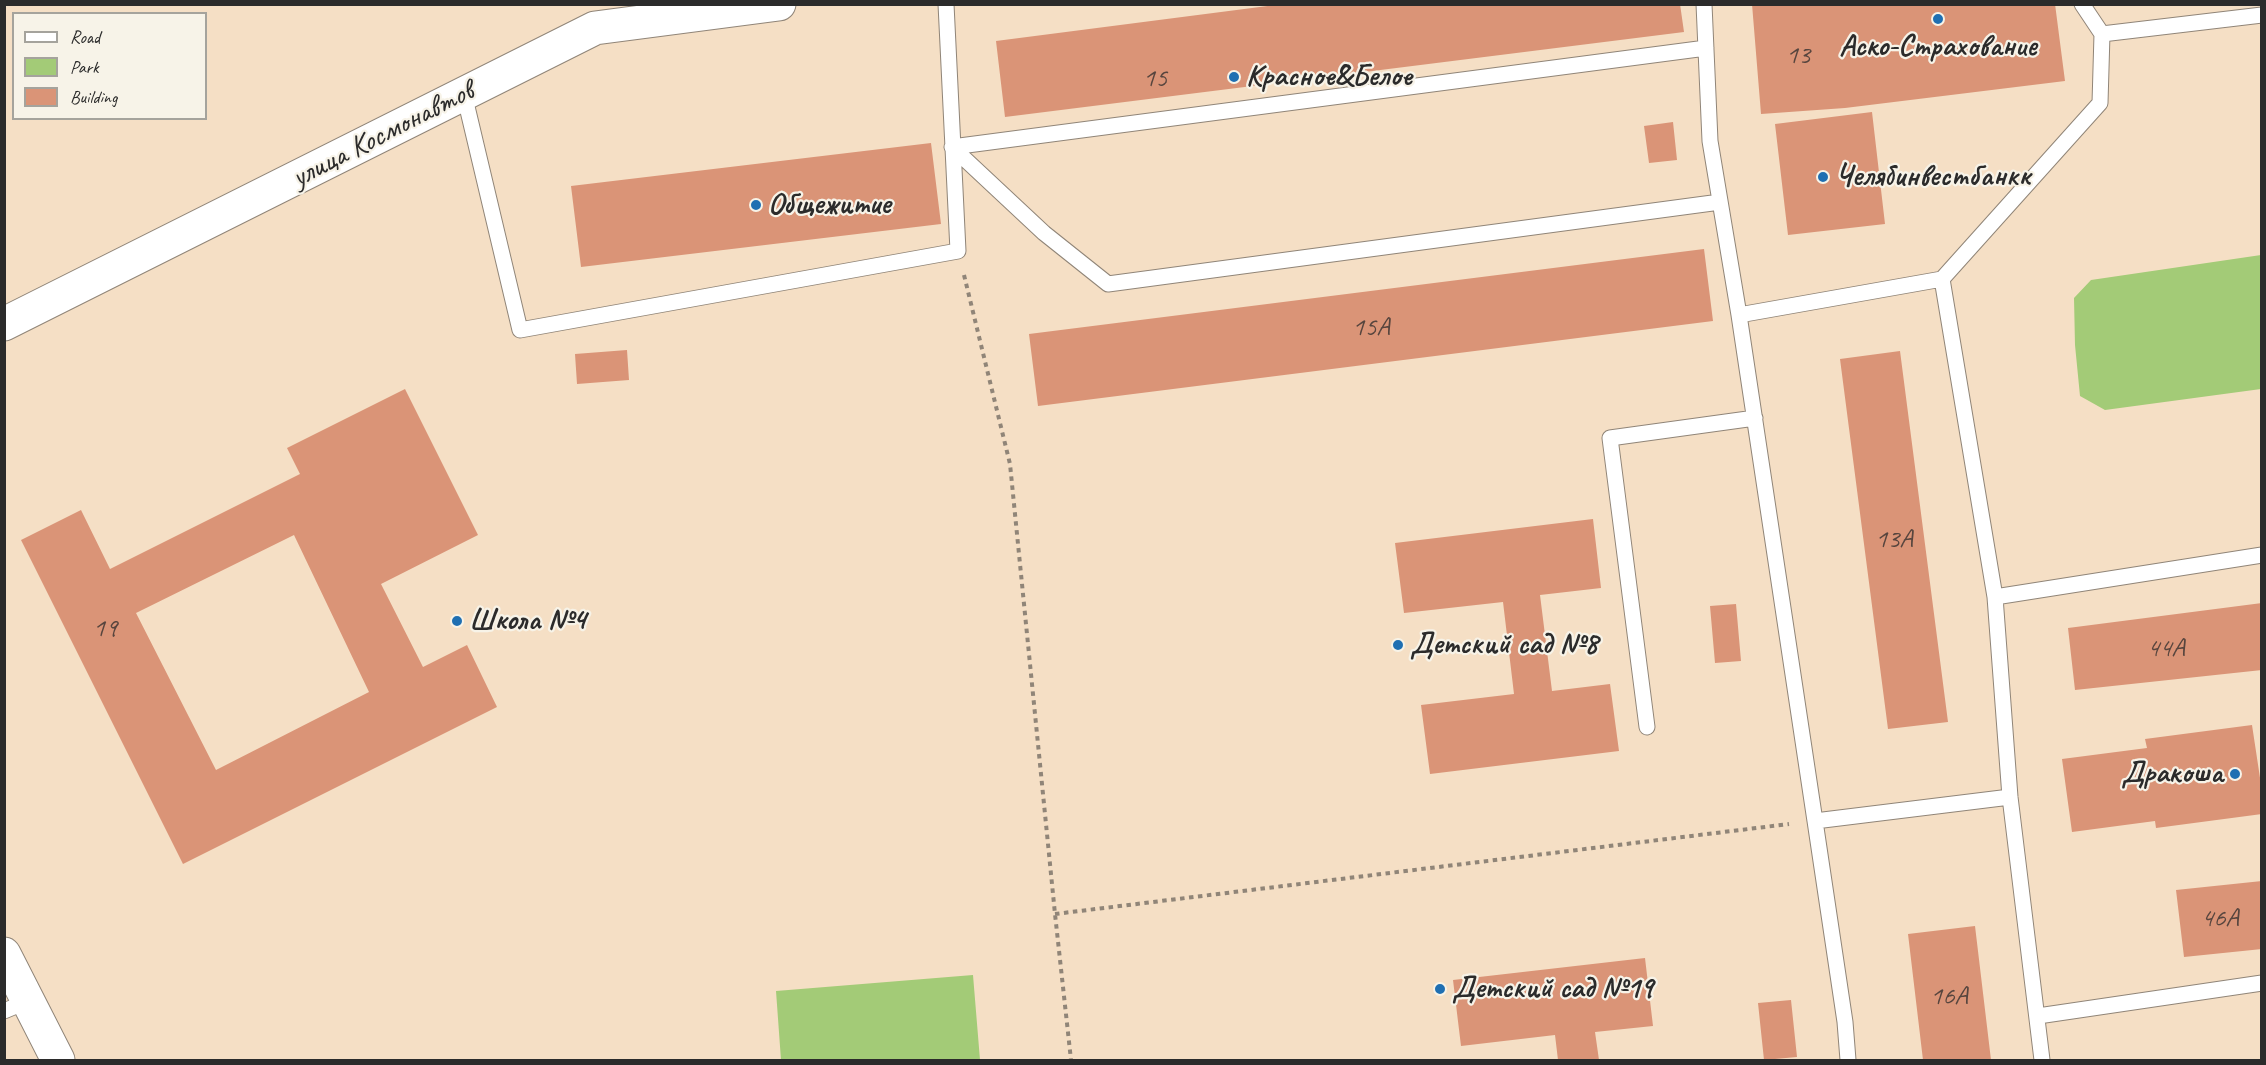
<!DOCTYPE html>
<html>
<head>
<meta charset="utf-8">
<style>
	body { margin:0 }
	#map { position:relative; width:2266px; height:1065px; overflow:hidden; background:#f5dfc5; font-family:Caveat,sans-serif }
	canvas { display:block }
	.frame { position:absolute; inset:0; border:6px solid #2b2b2b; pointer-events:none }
	.legend { position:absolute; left:12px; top:12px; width:195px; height:108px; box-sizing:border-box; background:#f7f3e8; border:2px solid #a5a39c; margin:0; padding:8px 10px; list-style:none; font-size:18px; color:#2b2b2b }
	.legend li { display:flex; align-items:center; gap:12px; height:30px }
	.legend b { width:30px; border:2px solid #a5a39c }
</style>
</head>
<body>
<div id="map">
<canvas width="2266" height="1065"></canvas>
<div class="frame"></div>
<ul class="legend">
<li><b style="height:8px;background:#fff"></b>Road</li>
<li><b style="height:16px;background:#a3cb77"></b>Park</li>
<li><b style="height:16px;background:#da9477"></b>Building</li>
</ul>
</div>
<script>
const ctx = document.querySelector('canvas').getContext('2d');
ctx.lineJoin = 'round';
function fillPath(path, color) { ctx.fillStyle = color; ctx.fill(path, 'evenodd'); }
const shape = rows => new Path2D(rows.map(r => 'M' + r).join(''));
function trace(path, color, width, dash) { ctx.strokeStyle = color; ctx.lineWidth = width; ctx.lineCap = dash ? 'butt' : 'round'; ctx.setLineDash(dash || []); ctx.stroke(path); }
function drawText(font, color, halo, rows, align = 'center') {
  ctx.font = font + ' Caveat,sans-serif'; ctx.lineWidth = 4.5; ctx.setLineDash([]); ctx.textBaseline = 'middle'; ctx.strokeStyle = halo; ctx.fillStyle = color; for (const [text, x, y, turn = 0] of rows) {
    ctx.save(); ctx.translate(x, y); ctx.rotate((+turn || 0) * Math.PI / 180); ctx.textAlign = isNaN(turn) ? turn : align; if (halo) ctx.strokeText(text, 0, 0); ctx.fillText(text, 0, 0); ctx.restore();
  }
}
fillPath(shape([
	[2261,255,2261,389,2105,410,2080,396,2075,345,2074,298,2091,280],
	[973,975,980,1060,781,1060,776,991]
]), '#a3cb77');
fillPath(shape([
	[1283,4,1680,4,1684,32,1005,117,996,41],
	[1752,4,2055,4,2065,81,1845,108,1761,114],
	[1872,112,1885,224,1788,235,1775,124],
	[1673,122,1677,160,1649,163,1644,126],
	[931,143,941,224,581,267,571,186],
	[1704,249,1713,321,1038,406,1029,334],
	[627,350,629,380,577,384,575,354],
	[1900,351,1948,722,1888,729,1840,359],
	[405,389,478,535,381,584,423,667,467,645,497,707,183,864,21,540,81,510,110,569,300,474,287,448],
	[294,535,369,692,216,770,136,613],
	[1593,519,1601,588,1540,595,1552,691,1610,684,1619,751,1430,774,1421,705,1514,694,1503,602,1404,613,1395,543],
	[2262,603,2262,670,2075,690,2068,628],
	[1736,604,1741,661,1715,663,1710,606],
	[2252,725,2262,791,2262,814,2156,828,2155,821,2072,832,2062,759,2147,748,2145,739],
	[2262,881,2262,949,2184,957,2176,890],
	[1975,926,1991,1060,1923,1060,1908,934],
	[1645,958,1653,1026,1595,1032,1599,1060,1558,1060,1555,1035,1461,1046,1453,980],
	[1791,1000,1797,1057,1764,1060,1758,1003]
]), '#da9477');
const service = shape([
	[1704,4,1710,141,1739,315,1815,821,1845,1022,1848,1060],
	[2102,34,2262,15],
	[464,94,520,330,958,251,946,4],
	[952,147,1044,233,1108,284,1720,202],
	[952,147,1706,48],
	[1942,279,1995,597,2262,555],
	[1739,315,1942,279,2100,103,2102,34,2082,4],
	[1995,597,2010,797,2042,1060],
	[1647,727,1610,438,1755,418],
	[1815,821,2010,797],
	[4,1011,28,1001],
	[2038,1016,2262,983]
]);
const tertiary = shape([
	[4,324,595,28,779,4],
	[4,954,58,1060]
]);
trace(service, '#908578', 17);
trace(tertiary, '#908578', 35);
trace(shape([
	[964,275,1010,464,1055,914,1071,1060],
	[1055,914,1789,824]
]), '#908578', 4, [4.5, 4.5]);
trace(service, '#fff', 15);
trace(tertiary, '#fff', 33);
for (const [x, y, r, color] of [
	[1938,19,6,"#1f6fb2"],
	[1234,77,6,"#1f6fb2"],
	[1823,177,6,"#1f6fb2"],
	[756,205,6,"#1f6fb2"],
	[457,621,6,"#1f6fb2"],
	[1398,645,6,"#1f6fb2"],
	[2235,774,6,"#1f6fb2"],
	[1440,989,6,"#1f6fb2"]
]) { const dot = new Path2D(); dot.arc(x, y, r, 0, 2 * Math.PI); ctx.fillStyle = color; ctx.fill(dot); trace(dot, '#f7f3e8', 2); }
drawText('27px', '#57453e', null, [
	["13",1798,56],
	["15",1155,79],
	["15А",1371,328],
	["13А",1894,540],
	["19",105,629],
	["44А",2166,649],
	["46А",2220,919],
	["16А",1949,997]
]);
drawText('bold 30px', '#2b2b2b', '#f7f3e8', [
	["Аско-Страхование",1938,47,"center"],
	["Красное&Белое",1246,77],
	["Челябинвестбанкк",1835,177],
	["Общежитие",768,205],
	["Школа №4",469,621],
	["Детский сад №8",1410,645],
	["Дракоша",2223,774,"right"],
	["Детский сад №19",1452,989]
], 'left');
drawText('30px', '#2b2b2b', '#f7f3e8', [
	["улица Космонавтов",383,135,-27]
]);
</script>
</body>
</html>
